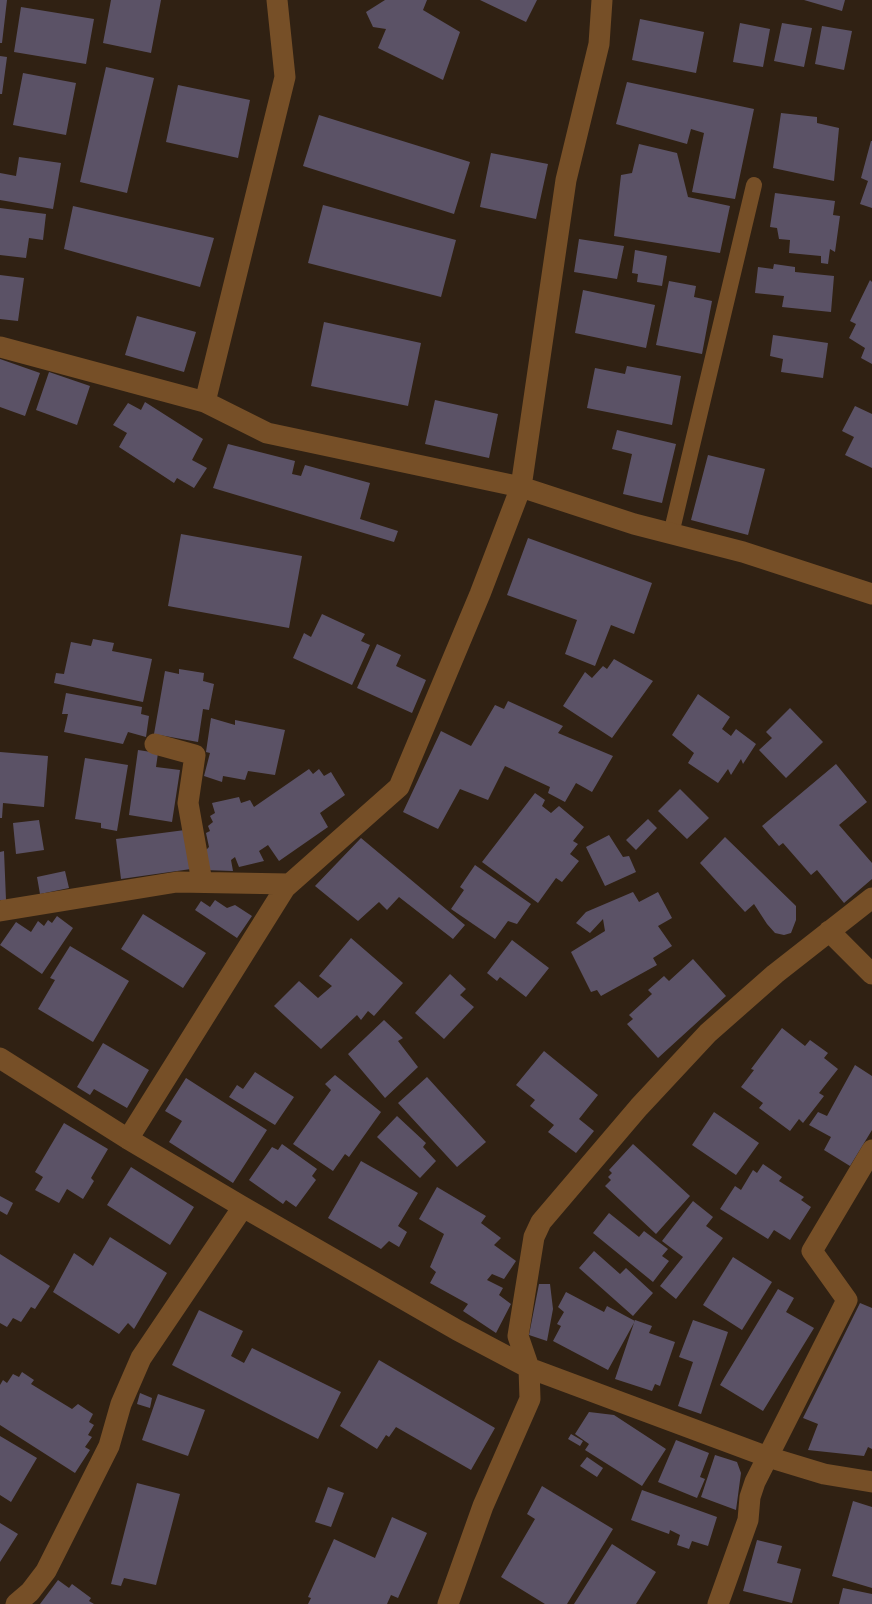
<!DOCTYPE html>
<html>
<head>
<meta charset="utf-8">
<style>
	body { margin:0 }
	canvas { display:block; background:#302113 }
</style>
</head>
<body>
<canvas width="872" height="1604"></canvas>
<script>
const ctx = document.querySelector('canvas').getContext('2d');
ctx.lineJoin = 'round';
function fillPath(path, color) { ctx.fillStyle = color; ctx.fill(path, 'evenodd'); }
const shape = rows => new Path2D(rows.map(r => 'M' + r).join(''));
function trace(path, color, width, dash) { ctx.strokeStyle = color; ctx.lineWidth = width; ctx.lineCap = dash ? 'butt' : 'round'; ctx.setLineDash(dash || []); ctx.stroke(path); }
fillPath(shape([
	[0,0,7,0,2,43,0,43],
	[111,0,161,0,151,53,103,43],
	[385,0,427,0,423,10,460,32,443,80,378,48,386,29,373,27,366,12],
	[480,0,537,0,526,22],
	[804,0,845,0,842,11],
	[21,7,94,19,86,64,14,52],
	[640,19,704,32,696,73,632,60],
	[740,23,770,29,763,67,733,62],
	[782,23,812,28,804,67,774,61],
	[822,26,852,31,844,70,815,64],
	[0,56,7,57,2,94,0,94],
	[106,67,154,78,127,193,80,182],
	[23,73,76,83,66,135,13,125],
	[627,82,754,109,735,199,692,192,704,133,691,129,687,144,616,124],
	[178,85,250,100,238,158,166,142],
	[781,113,817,117,817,123,839,128,834,181,773,168],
	[319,115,470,162,454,214,303,166],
	[871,141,872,141,872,208,860,204,868,181,861,178],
	[639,144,677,153,688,197,730,206,720,253,614,236,621,175,632,173],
	[491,153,548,164,536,219,480,207],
	[19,157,61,163,53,209,0,200,0,173,16,176],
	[775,193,835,201,833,215,840,216,835,252,830,249,828,264,821,263,821,256,789,253,790,240,779,239,777,228,770,227],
	[323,205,456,240,441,297,308,263],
	[73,206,214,238,200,287,64,249],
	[0,208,46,214,43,240,29,238,26,258,0,255],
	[579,239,624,246,617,279,574,272],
	[635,250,667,256,662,286,637,282,638,274,632,273],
	[774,264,795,267,795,272,834,276,831,312,782,307,784,296,755,293,758,267,773,269],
	[0,275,24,278,18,321,0,319],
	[870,280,872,282,872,364,861,358,865,348,849,338,856,324,850,321],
	[669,281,696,286,694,297,712,301,702,354,656,345],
	[583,290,655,305,646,348,575,333],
	[137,316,196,332,184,372,125,355],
	[324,322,421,343,408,406,311,386],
	[773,335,828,343,823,378,781,372,783,359,770,356],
	[0,359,40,373,25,416,0,407],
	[627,366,681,376,672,425,587,408,595,368,625,374],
	[49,372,90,386,77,425,36,410],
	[435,400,498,414,489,458,425,444],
	[145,402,203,439,192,460,207,468,194,488,177,478,174,483,119,447,127,433,113,425,128,403,141,410],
	[855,406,872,414,872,468,845,455,854,437,842,431],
	[617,430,676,444,662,503,623,494,632,454,612,449],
	[228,444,295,461,292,474,301,476,305,465,370,483,360,519,398,531,394,542,213,488],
	[708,455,765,469,748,535,691,520],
	[181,534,302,556,289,628,168,606],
	[528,538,652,583,634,634,611,625,595,666,565,654,577,620,507,595],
	[322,614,365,634,361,641,370,645,352,685,293,658,304,633,311,637],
	[93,639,114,643,112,651,152,659,143,702,54,683,56,673,64,674,71,642,91,646],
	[377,644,401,655,396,666,426,680,412,713,357,688],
	[614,659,653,681,612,738,563,706,585,672,592,678,603,666,607,669],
	[179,669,204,673,203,681,214,684,209,710,203,709,198,742,154,734,165,671,179,674],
	[66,693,142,707,141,714,149,716,146,737,128,732,123,744,64,732,68,714,62,714],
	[698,694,730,717,722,729,731,736,736,729,756,744,743,764,741,759,731,775,728,769,718,783,688,763,694,753,672,735],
	[508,701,563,726,558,733,613,756,592,792,576,783,565,802,548,793,550,787,505,766,488,800,460,789,438,829,403,812,441,731,471,746,495,705,504,709],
	[790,708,823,742,786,778,759,750,772,738,766,732],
	[211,718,235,725,235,720,285,730,275,775,248,771,245,780,223,776,222,782,204,776,210,753,206,752],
	[138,750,158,753,156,767,180,770,172,822,129,815],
	[0,752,48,756,44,807,3,803,2,818,0,818],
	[85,758,128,765,117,831,101,828,101,823,75,819],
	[836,764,867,802,839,825,872,863,872,879,844,903,817,870,811,875,783,843,779,846,762,826],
	[309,769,313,774,319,769,324,776,331,772,345,795,320,813,328,827,279,861,268,845,259,851,264,861,239,867,235,857,231,860,233,871,205,870,204,852,209,847,206,833,210,831,208,826,213,822,210,816,215,813,212,803,239,797,241,803,250,800,254,807],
	[680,789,709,818,687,839,658,811],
	[535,793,545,800,542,806,551,813,559,806,584,827,573,841,578,844,570,854,579,861,562,882,556,878,538,903,482,862],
	[648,819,657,828,636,850,626,840],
	[39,820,44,850,16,854,13,823],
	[185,830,191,869,121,879,116,839],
	[609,835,623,857,629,856,636,872,605,886,586,847],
	[725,837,796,906,796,920,791,933,784,935,775,933,767,924,754,904,745,912,700,863],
	[361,838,465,925,453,939,399,897,387,910,379,902,358,921,315,886],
	[4,851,6,900,0,900,0,852],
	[475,865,531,904,517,924,508,921,495,939,451,909,464,890,460,887],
	[65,871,69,888,40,894,37,877],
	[633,892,639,902,658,892,672,918,658,926,672,946,653,958,657,965,601,996,597,990,591,992,571,952,605,931,603,919,590,933,576,923,586,912],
	[215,900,227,908,235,905,252,916,237,938,195,910,201,901,210,907],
	[143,914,206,953,183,988,121,949],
	[57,916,73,928,42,974,0,945,16,922,31,932,38,921,44,926,48,920,52,923],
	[351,938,403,983,374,1016,368,1011,361,1020,357,1015,321,1049,274,1006,299,981,318,998,332,986,319,976],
	[512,940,549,968,526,997,500,977,497,981,487,973],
	[70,946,129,981,93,1042,38,1009,55,980,50,978],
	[693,959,726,996,658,1058,627,1024,633,1019,629,1015,652,994,648,990,664,976,669,981],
	[450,974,466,989,460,995,474,1007,444,1039,415,1013],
	[384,1020,403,1038,398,1041,418,1067,385,1098,348,1054],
	[782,1028,805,1046,810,1040,828,1053,824,1058,838,1069,819,1093,824,1096,803,1123,799,1119,790,1131,759,1108,763,1103,741,1087,754,1070,751,1069],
	[103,1043,149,1070,127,1108,94,1089,90,1095,77,1087],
	[544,1051,598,1095,579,1119,594,1131,576,1153,548,1132,554,1125,530,1106,535,1100,516,1085],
	[855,1065,872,1076,872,1130,850,1166,824,1150,831,1137,809,1125,818,1112,827,1116],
	[255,1072,294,1097,275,1125,229,1097,237,1085,243,1089],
	[335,1075,381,1112,349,1157,345,1154,333,1171,293,1144,331,1090,325,1084],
	[427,1077,486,1142,457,1167,398,1103],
	[186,1078,267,1130,233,1183,169,1142,182,1121,165,1111],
	[714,1112,759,1143,736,1175,692,1145],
	[397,1116,426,1143,423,1147,436,1161,420,1178,377,1137],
	[64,1123,108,1149,91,1178,94,1181,83,1199,67,1189,59,1203,35,1190,43,1177,35,1172],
	[282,1144,317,1169,312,1176,316,1180,296,1207,286,1200,283,1204,249,1180,272,1147,278,1150],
	[633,1144,690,1196,656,1234,605,1186,611,1180,608,1177,612,1173,609,1170],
	[361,1161,418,1193,398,1226,407,1232,399,1247,389,1241,381,1249,328,1218],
	[763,1164,782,1177,779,1181,804,1197,801,1200,811,1207,790,1240,774,1230,768,1239,720,1209,735,1186,741,1190,753,1170,757,1173],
	[131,1167,194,1207,170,1245,107,1205],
	[437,1187,486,1216,481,1223,501,1238,494,1245,516,1261,504,1279,492,1274,487,1280,503,1288,499,1295,511,1304,496,1333,463,1311,468,1304,430,1283,436,1272,430,1267,444,1234,419,1219],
	[0,1196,13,1203,7,1215,0,1211],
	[693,1201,713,1217,706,1226,723,1238,676,1299,660,1286,683,1257,662,1241],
	[609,1213,639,1237,644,1231,668,1249,662,1256,669,1261,653,1282,593,1233],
	[110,1237,167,1273,134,1329,128,1323,119,1334,53,1292,74,1253,93,1266],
	[594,1251,620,1274,626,1268,653,1293,633,1316,579,1268],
	[0,1254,50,1286,35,1309,31,1307,21,1322,13,1318,7,1327,0,1323],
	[733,1257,772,1282,742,1330,703,1305],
	[539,1284,550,1284,553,1309,547,1341,529,1335],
	[778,1289,794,1298,786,1312,814,1328,763,1411,720,1385],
	[566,1292,604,1312,607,1306,635,1321,608,1370,553,1341,561,1326,557,1324,564,1312,558,1307],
	[860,1303,872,1308,872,1449,868,1447,864,1456,808,1450,818,1424,803,1418],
	[199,1310,243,1331,231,1356,244,1363,252,1348,341,1392,318,1439,172,1365],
	[635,1320,652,1326,649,1333,675,1342,660,1386,655,1384,652,1391,615,1379],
	[693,1320,728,1332,701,1414,678,1406,693,1362,679,1357],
	[379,1360,495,1428,471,1470,396,1427,389,1437,386,1435,377,1449,340,1426],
	[22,1372,34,1380,31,1384,72,1409,78,1404,93,1414,89,1422,94,1425,88,1435,92,1437,85,1447,90,1450,75,1473,0,1425,0,1385,3,1380,7,1383,13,1374,19,1377],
	[140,1393,152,1398,150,1408,137,1404],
	[158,1394,205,1410,188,1456,142,1440],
	[589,1412,614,1415,666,1449,642,1486,585,1450,589,1444,575,1434],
	[571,1434,583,1441,580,1446,568,1439],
	[0,1436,37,1458,11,1502,0,1495],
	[676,1440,709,1453,700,1477,705,1479,697,1498,658,1482],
	[715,1455,737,1462,741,1473,736,1510,701,1497],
	[587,1457,603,1468,597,1477,580,1466],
	[137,1483,180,1494,156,1585,124,1578,121,1586,111,1584],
	[542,1486,613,1529,567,1604,545,1604,501,1577,535,1519,527,1514],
	[328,1487,344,1493,331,1527,315,1522],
	[642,1490,717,1517,708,1546,692,1541,689,1549,677,1545,680,1535,670,1530,669,1534,631,1520],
	[853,1501,872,1507,872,1588,832,1576],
	[392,1517,427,1533,398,1598,391,1595,387,1604,308,1604,311,1598,308,1597,334,1539,375,1558],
	[0,1523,18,1534,0,1562],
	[757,1540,782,1546,777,1563,801,1569,792,1603,743,1591],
	[612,1544,656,1572,636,1604,574,1604],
	[58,1580,69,1588,72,1584,91,1598,89,1601,94,1604,40,1604],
	[843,1588,872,1594,872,1604,839,1604]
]), '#5b5266');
trace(shape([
	[671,534,754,185]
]), '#764f27', 16);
trace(shape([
	[0,347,205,402,267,433,521,487,634,524,743,552,872,594],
	[205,402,285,77,277,0],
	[155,744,195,755,188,803,202,882],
	[0,911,177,882,289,884],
	[829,931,872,974],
	[0,1058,128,1139,243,1207,457,1330,529,1368,768,1457,824,1474,872,1482],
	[128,1139,285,888,399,787,480,594,521,487,566,180,599,44,602,0],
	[16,1604,30,1592,46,1571,109,1446,121,1404,141,1358,243,1207],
	[448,1604,483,1506,530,1399,529,1368,518,1336,534,1237,541,1222,639,1107,708,1033,775,974,872,898],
	[718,1604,748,1520,750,1497,755,1482,847,1300,812,1251,872,1150]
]), '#764f27', 21);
</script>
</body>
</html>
